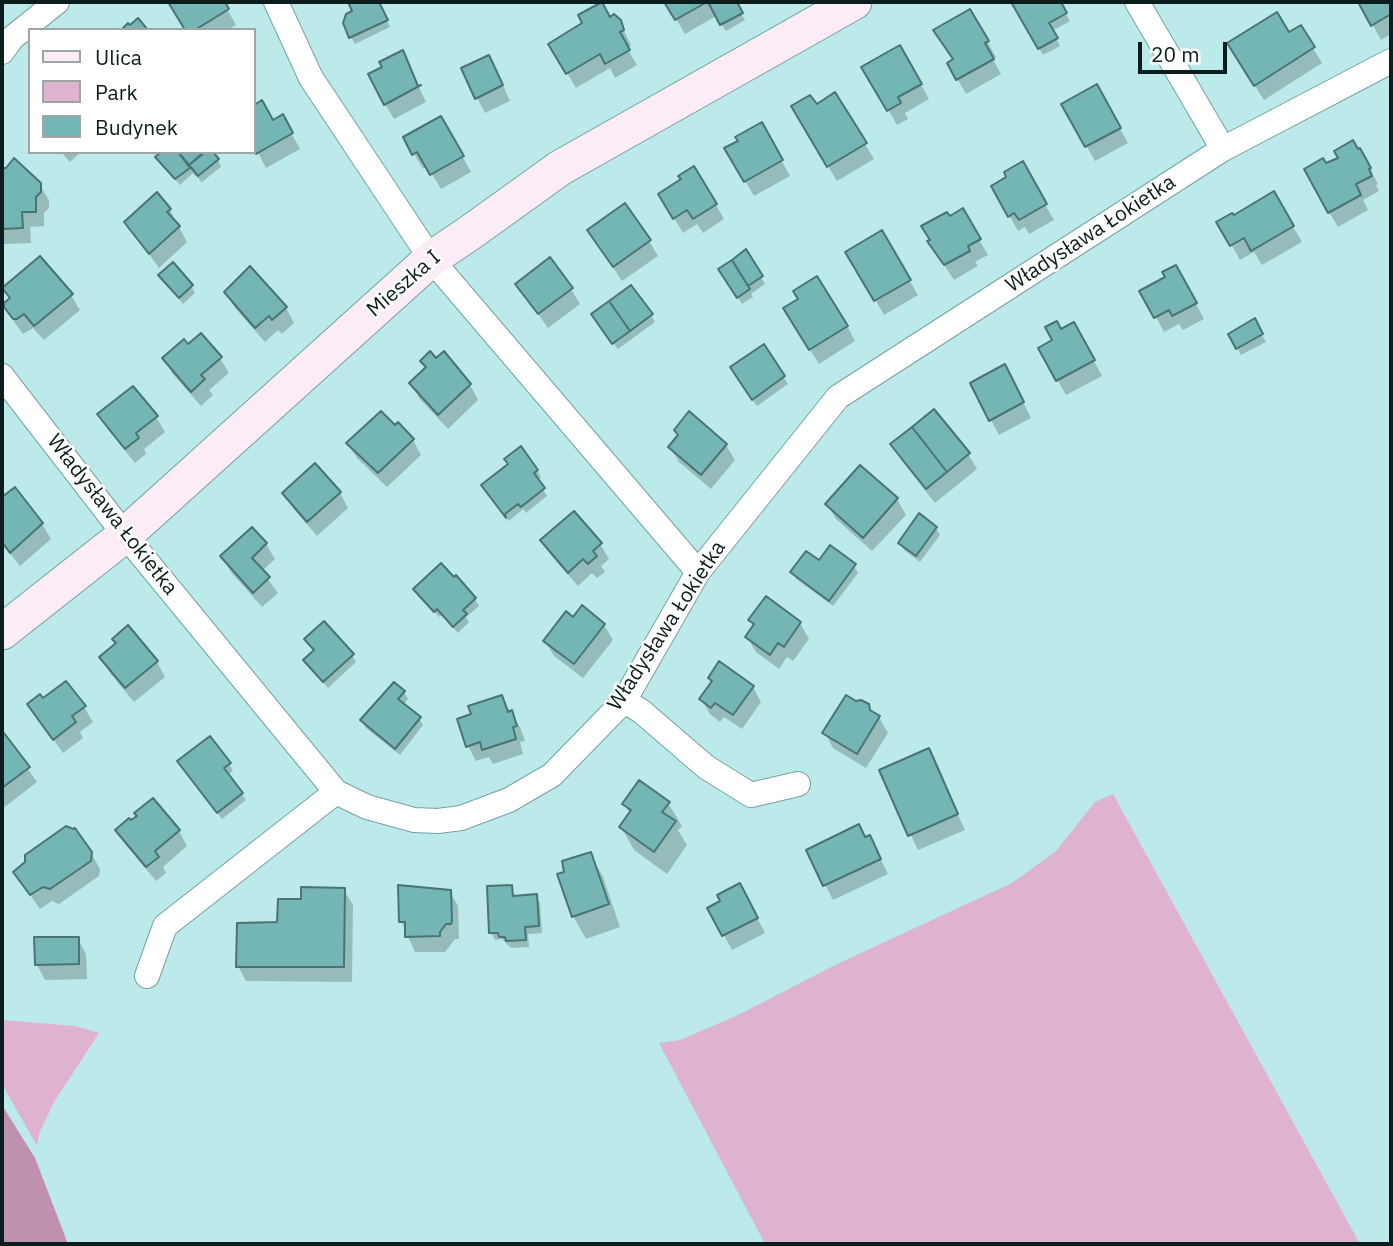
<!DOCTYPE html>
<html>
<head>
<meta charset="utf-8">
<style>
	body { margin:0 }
	#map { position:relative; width:1393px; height:1246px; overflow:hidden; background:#bceaea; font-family:"IBM Plex Sans",sans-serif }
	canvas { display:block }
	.frame { position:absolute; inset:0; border:4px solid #0b1d1d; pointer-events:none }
	.legend { position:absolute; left:28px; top:28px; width:228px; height:126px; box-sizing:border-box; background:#fff; border:2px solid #9da5a5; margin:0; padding:9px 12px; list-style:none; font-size:21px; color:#0b1d1d }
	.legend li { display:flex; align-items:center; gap:14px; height:35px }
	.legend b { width:35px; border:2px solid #9da5a5 }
	.scale { position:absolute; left:1138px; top:42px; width:89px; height:32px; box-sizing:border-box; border:4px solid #0b1d1d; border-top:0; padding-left:9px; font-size:21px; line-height:24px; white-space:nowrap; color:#0b1d1d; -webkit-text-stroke:5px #fff; paint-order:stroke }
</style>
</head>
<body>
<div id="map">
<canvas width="1393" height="1246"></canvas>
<div class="frame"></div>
<ul class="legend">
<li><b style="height:9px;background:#fcecf6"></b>Ulica</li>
<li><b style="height:19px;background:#dfb3cf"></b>Park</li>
<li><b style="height:19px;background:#73b6b5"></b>Budynek</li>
</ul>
<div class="scale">20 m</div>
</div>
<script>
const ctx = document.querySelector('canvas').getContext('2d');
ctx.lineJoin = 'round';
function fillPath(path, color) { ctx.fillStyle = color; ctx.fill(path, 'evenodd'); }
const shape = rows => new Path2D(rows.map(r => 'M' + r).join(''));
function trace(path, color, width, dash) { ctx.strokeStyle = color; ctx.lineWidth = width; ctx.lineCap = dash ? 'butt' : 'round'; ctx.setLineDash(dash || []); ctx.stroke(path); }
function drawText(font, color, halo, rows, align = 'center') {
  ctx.font = font + ' "IBM Plex Sans",sans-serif'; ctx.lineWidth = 5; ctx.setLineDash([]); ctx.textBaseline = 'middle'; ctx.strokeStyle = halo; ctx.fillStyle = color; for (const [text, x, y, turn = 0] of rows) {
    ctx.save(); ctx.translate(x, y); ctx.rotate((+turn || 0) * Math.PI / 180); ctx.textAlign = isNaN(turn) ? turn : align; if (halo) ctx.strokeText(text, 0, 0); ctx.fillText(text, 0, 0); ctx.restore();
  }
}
fillPath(shape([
	[1113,794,1360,1244,765,1244,659,1043,680,1040,738,1015,837,964,1012,883,1056,851,1095,802],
	[2,1020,75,1026,99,1033,54,1102,39,1134,37,1146,2,1084]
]), '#dfb3cf');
fillPath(shape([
	[2,1105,35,1158,68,1244,2,1244]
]), '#bf91ae');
fillPath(shape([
	[170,2,223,2,236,25,228,30,187,30],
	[349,2,378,2,390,27,355,44,351,37,354,11],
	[666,2,734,2,745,20,726,31,716,16,685,34],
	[1013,2,1059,2,1070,21,1052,31,1060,46,1043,55],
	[1360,2,1391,2,1391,34,1381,40],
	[970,11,996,57,993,59,1001,74,966,94,949,64,955,61],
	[610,19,619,21,631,45,627,48,637,65,615,78,610,68,576,88,550,44],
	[1300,27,1322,63,1264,100,1238,59],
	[900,47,929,99,905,113,908,119,897,125,864,67],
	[402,52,426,102,394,119,385,104,384,68],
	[497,72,510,101,485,113,477,98],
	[1096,86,1128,143,1095,161,1064,105],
	[261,102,272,122,282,116,300,149,266,168,254,145,254,107],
	[816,106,865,144,874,159,837,181,793,107],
	[441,118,471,172,441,189,427,166,423,169,405,138],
	[761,124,790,176,754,196,727,149,740,141],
	[61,152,81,152,70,162],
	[164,152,201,152,218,160,221,167,202,182,193,173,180,185,162,164],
	[1022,164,1054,220,1029,234,1025,227,1018,231,993,187,1009,178],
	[1368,165,1378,184,1376,185,1379,191,1363,200,1368,210,1338,227,1329,212,1326,166],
	[6,169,39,184,49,200,49,208,44,213,44,226,30,227,31,243,4,244,2,239,2,170],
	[683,180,716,205,724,219,703,233,697,224,683,233,660,194],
	[1274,194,1302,242,1262,265,1254,252,1240,260,1219,223,1233,217],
	[170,210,187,242,159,268,126,222],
	[962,211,988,255,975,262,978,266,954,280,929,242,950,218],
	[881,232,918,295,884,315,848,252],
	[649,241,658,256,622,281,598,245],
	[746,252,765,284,751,294,753,297,742,304,721,270],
	[165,282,191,286,195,293,183,304],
	[1184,282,1204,319,1183,330,1179,324,1164,332,1142,291],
	[517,284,571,289,580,304,548,328],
	[4,288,71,295,80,310,44,340,33,328,23,334,15,323,5,307,11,300],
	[226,293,286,308,294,323,282,334,278,330,265,342,235,308],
	[800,299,847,326,855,341,819,364,794,324],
	[651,315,655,322,618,349,597,322],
	[1254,321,1266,342,1241,355,1230,335],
	[1061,331,1082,339,1102,376,1066,395,1040,348,1055,340],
	[188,346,220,358,229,373,209,390,213,395,201,406,172,373,164,358],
	[763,347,788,384,757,406,736,375],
	[443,353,470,385,478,400,448,429,419,398,411,383,426,369,422,361,436,360],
	[1005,366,1031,418,999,435,991,420],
	[100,415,156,417,165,432,144,449,146,454,135,463,108,430],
	[413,440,421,455,387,487,357,458,348,444],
	[726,445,735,460,711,489,679,462,670,447],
	[893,445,968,454,977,469,935,503,901,460],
	[861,467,897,499,906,515,872,551,836,519,827,504],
	[537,470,541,477,537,480,547,496,526,513,523,509,509,521,487,492],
	[15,489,42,524,51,539,20,566,2,543,2,499],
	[284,493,340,493,348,508,317,536,293,508],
	[936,528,940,535,920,562,904,550,900,543],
	[252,529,266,544,275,559,262,571,278,593,262,607,231,572,222,557],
	[543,540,600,544,609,559,601,566,605,572,597,578,592,573,578,586,551,555],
	[820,563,854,566,858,573,833,606,796,579,792,572],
	[415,589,475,599,479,606,466,617,469,622,458,633,442,615,439,617],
	[766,598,800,623,809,639,793,661,787,657,779,669,756,652,747,637,754,627,750,620],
	[573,619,604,625,613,640,583,678,554,656,545,641],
	[306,639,352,655,356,662,328,688,306,661,315,652],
	[101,658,157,662,165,677,134,702,110,673],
	[710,678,753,687,761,702,742,729,724,717,720,722,710,714,701,699,712,683],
	[404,692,408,699,403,705,419,718,423,725,400,755,366,728,362,721],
	[501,697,520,727,525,741,520,742,523,754,493,764,489,757,476,761,468,746,473,715],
	[43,701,84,707,93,722,80,732,83,738,63,753,29,705],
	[872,713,879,717,888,733,866,768,833,748,825,733],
	[4,735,37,782,2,809,2,737],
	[928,750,965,830,918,850,881,771],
	[229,764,233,771,227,775,246,800,222,819,183,768],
	[668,803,682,826,678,830,687,845,667,874,634,850,621,827,630,814,624,804],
	[117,830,179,831,187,846,163,867,166,873,156,881,126,845],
	[869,837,888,874,833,900,808,851],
	[91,853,100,869,99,876,59,904,52,901,40,909,15,873],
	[590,854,603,877,620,927,586,939,573,916],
	[511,887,515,897,536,896,540,903,542,933,528,934,529,947,511,948,502,939,495,940,491,932],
	[344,890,353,905,352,982,246,981,238,966,303,901],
	[450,891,458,906,459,939,455,939,445,952,415,952,401,921],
	[748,900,765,933,732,950,710,909],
	[78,939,86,954,87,979,45,980,37,965]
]), '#0003');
const building = shape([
	[168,2,225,2,229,9,195,30,185,30,168,2],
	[348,2,379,2,388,20,349,38,343,23,346,14,352,11,348,2],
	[602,2,610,17,614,14,621,20,624,30,620,32,630,50,605,64,600,54,566,74,548,44,582,23,578,15,602,2],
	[664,2,707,2,675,20,664,2],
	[708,2,737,2,743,13,720,25,708,2],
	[1011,2,1061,2,1067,13,1049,23,1058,38,1038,49,1011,2],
	[1358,2,1391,2,1391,14,1371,26,1358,2],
	[970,9,989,41,985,43,994,59,956,80,947,63,953,59,933,30,970,9],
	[1277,12,1289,32,1301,25,1315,47,1254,86,1227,43,1277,12],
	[138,18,148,30,121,30,128,23,130,25,138,18],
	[900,45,922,84,898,97,901,103,887,111,861,67,900,45],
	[403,50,418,86,421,85,384,105,368,74,382,67,379,62,403,50],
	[489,55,503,85,475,99,461,68,489,55],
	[1097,84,1121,128,1085,147,1061,104,1097,84],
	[835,92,867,143,827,167,791,106,810,95,817,104,835,92],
	[262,100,273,120,283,114,293,133,256,154,254,149,254,105,262,100],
	[441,116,464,156,430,175,417,152,412,155,403,137,441,116],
	[762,122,783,160,744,182,724,148,738,141,735,137,762,122],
	[1353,140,1358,149,1360,148,1371,168,1369,169,1372,176,1356,184,1361,195,1328,213,1304,169,1323,158,1326,163,1338,158,1334,151,1353,140],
	[161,152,178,152,190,168,175,179,155,157,161,152],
	[178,152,203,152,204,153,189,165,178,152],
	[213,152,219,159,198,176,189,165,204,152,213,152],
	[14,158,41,183,41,192,36,197,36,212,22,212,23,228,2,229,2,168,6,168,14,158],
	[1023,161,1047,204,1019,220,1014,213,1008,217,991,186,1006,177,1004,172,1023,161],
	[694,166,717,204,693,219,687,210,673,219,658,194,681,179,678,176,694,166],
	[1274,191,1294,226,1251,251,1244,238,1230,246,1216,222,1232,213,1234,215,1274,191],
	[157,192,171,209,167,212,180,226,149,254,124,222,157,192],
	[625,203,651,240,613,267,587,230,625,203],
	[963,208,981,239,968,246,970,251,944,265,927,241,930,240,921,226,947,212,950,216,963,208],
	[882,230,911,280,874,301,845,252,882,230],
	[746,249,763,276,748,286,732,260,746,249],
	[40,256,73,294,34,326,24,314,17,319,13,319,4,307,4,303,10,298,2,288,40,256],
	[550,257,573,288,538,314,515,284,550,257],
	[732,260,750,289,737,298,718,269,732,260],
	[173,262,193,285,179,298,158,275,173,262],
	[1176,265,1197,303,1172,316,1169,310,1154,318,1139,291,1165,277,1162,272,1176,265],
	[250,266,287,307,272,320,269,316,255,328,224,292,250,266],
	[817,276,848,326,809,350,783,308,798,299,793,291,817,276],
	[631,285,653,314,630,331,609,301,631,285],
	[609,301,630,331,612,344,591,314,609,301],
	[1255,318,1263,334,1236,349,1228,334,1255,318],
	[1057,321,1061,329,1074,322,1095,360,1056,381,1038,348,1052,340,1045,327,1057,321],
	[201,333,222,357,201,375,205,379,191,392,162,358,184,339,188,344,201,333],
	[764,344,785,376,752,400,730,367,764,344],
	[430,351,436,358,444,351,471,384,438,415,409,383,426,367,420,361,430,351],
	[1005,364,1024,402,989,421,970,383,1005,364],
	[133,386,158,416,136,433,139,438,125,449,97,414,133,386],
	[934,409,970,453,947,472,912,427,934,409],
	[381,411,395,425,398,422,414,439,378,473,346,443,381,411],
	[689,411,727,444,701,475,668,447,678,435,674,430,689,411],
	[912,427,947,472,926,489,890,444,912,427],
	[521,446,538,470,534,473,545,488,521,507,518,504,505,514,506,518,481,485,508,464,504,459,521,446],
	[315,463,341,492,307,522,282,493,315,463],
	[860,465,898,498,863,538,825,504,860,465],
	[15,487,43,523,10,553,2,542,2,497,15,487],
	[574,511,602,543,593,551,597,556,588,564,583,559,568,573,540,540,574,511],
	[919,513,937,527,916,556,898,543,919,513],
	[252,527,267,543,252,558,270,577,253,593,220,556,252,527],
	[830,545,856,564,829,601,790,572,806,551,819,560,830,545],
	[441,563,454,577,456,575,476,598,463,610,467,614,453,627,437,609,434,612,413,589,441,563],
	[766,596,801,622,784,647,778,643,770,655,745,637,754,624,748,620,766,596],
	[582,605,605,624,574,664,543,641,566,611,573,617,582,605],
	[324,621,354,654,323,682,303,660,314,650,304,639,324,621],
	[128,625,158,661,125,688,99,657,116,643,112,639,128,625],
	[719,661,754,686,733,715,715,703,711,708,699,699,712,681,708,678,719,661],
	[66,681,86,706,72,716,76,722,53,740,27,704,40,694,43,698,66,681],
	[394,682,405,691,398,699,421,717,395,749,360,720,394,682],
	[502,695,508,712,512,710,517,726,513,727,516,739,482,750,480,742,466,747,457,719,471,714,468,706,502,695],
	[846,695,856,701,861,700,869,704,870,710,880,716,857,754,822,733,846,695],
	[4,733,30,767,2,788,2,735,4,733],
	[210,736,231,763,224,768,243,793,217,813,177,761,210,736],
	[929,748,958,814,908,836,879,770,929,748],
	[639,780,670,802,662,812,676,821,654,852,619,827,631,810,622,804,639,780],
	[153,798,180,830,155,851,159,857,146,867,115,830,129,818,131,820,137,816,134,813,153,798],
	[859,824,865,837,870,835,881,859,823,886,806,850,859,824],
	[66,826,73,829,75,828,92,852,91,861,50,889,43,887,30,895,13,872,25,862,25,855,66,826],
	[591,852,609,904,572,917,557,874,564,872,562,861,591,852],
	[740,883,758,918,722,936,707,908,720,901,717,895,740,883],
	[398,885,451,890,452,921,451,924,446,924,440,932,440,936,405,937,405,922,399,922,398,885],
	[512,885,513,896,537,894,539,926,525,927,526,940,506,941,505,937,499,937,498,933,489,933,487,886,512,885],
	[301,887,345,888,344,967,236,967,237,923,277,922,278,899,301,899,301,887],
	[34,937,79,937,79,964,35,965,34,937]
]);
fillPath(building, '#73b6b5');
trace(building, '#497473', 2);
const street = shape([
	[276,2,311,78,431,259,698,572],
	[1137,2,1223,149],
	[2,52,12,38,57,2],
	[2,376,125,535,336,792,367,807,414,820,438,821,461,818,509,800,552,775,624,701,698,572,838,397,1223,149,1391,61],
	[624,701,641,711,706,767,751,795,798,784],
	[147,976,165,926,336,792]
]);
const secondary = shape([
	[2,632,125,535,431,259,471,232,560,168,854,2]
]);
trace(street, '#75a1a1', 26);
trace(secondary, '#75a1a1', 37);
trace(street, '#fff', 24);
trace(secondary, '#fcecf6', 35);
drawText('21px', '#0b1d1d', '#fff', [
	["Władysława Łokietka",1091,234,-33],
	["Mieszka I",404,284,-41],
	["Władysława Łokietka",112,515,52],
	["Władysława Łokietka",667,626,-57]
]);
</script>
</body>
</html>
